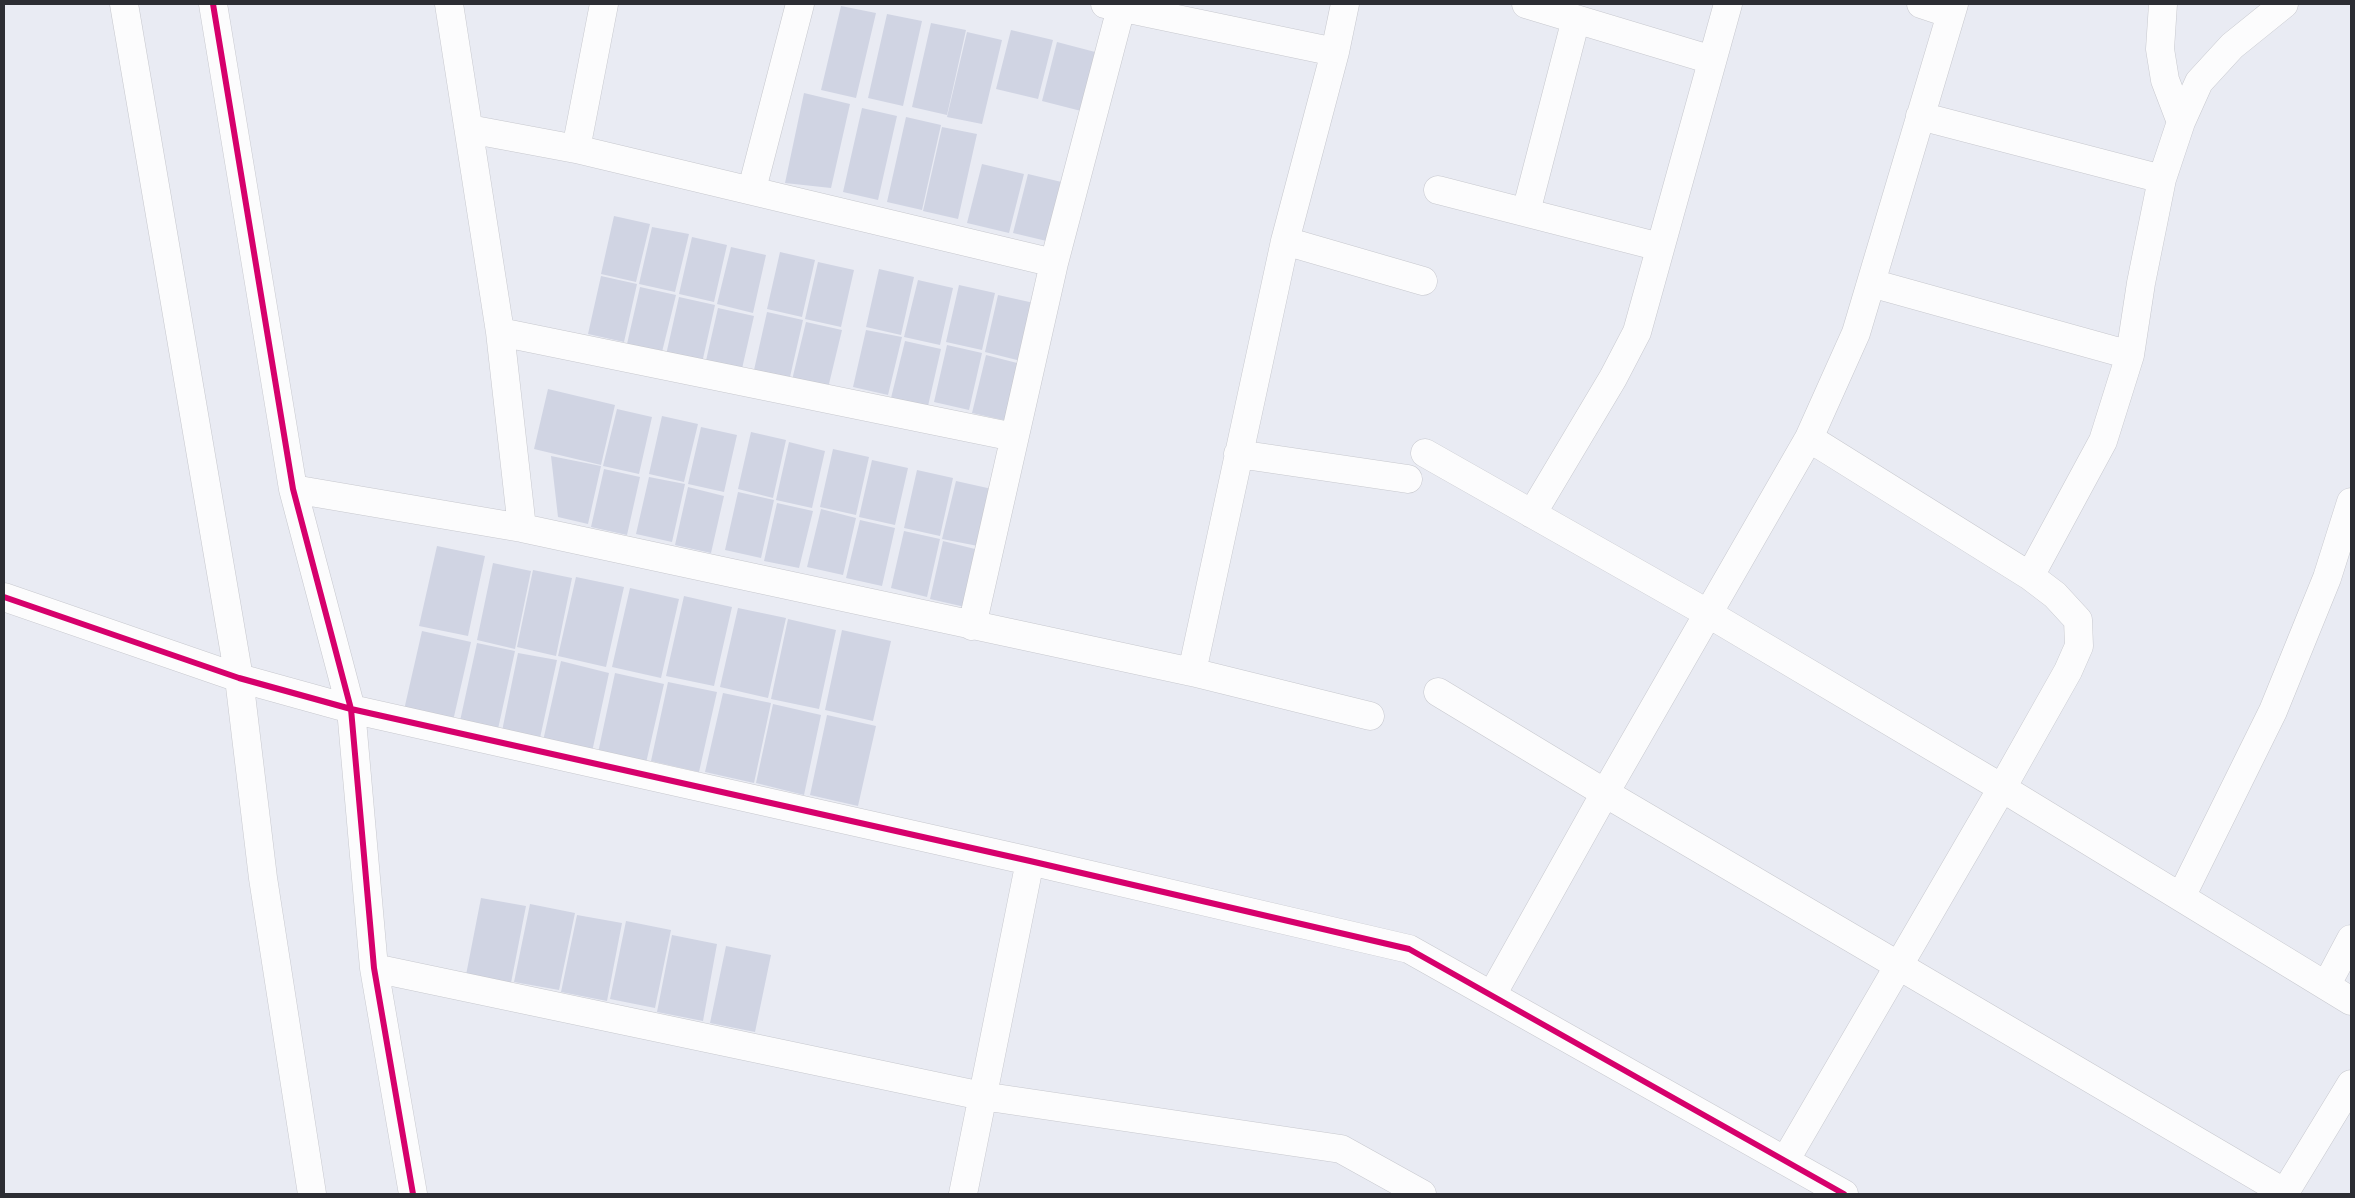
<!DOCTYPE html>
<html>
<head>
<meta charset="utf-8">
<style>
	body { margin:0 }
	#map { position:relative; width:2355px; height:1198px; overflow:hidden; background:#e9ebf3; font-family:"Roboto Condensed",sans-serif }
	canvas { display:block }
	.frame { position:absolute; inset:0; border:5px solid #2c2d33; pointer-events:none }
</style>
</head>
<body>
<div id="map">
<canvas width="2355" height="1198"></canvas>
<div class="frame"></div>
</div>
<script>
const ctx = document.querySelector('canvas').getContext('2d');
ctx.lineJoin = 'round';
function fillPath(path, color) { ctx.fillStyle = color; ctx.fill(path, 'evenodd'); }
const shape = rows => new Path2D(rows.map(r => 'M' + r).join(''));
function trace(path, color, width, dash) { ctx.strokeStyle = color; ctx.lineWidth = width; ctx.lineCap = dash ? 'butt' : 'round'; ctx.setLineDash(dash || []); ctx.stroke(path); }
fillPath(shape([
	[841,6,876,13,856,98,821,90],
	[887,14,922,21,903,106,868,98],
	[931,23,966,30,947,115,912,107],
	[1011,30,1053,40,1038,99,996,89],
	[967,32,1002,40,982,124,947,117],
	[1057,42,1099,53,1085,112,1042,101],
	[804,93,850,104,831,188,785,183],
	[862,108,897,116,878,200,843,192],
	[906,117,941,125,922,210,887,202],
	[942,127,977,134,958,219,923,211],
	[982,164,1024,174,1009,233,967,223],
	[1028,174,1070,184,1055,243,1013,233],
	[614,216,650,224,636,282,601,274],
	[652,227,689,234,675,292,639,284],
	[692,237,727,245,714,302,679,294],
	[731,247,766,255,753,313,717,304],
	[780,252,815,260,802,317,767,309],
	[818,262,854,270,841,327,805,319],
	[879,269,914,277,901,335,866,327],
	[601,276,637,284,624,342,588,334],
	[918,280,953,288,940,345,904,337],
	[959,285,995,293,982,350,946,342],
	[640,287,676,295,662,352,627,344],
	[998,295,1034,303,1021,361,985,352],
	[679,297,715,305,702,363,666,355],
	[718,308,754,316,741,373,705,365],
	[767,312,803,320,790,377,754,370],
	[806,322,842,330,828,388,792,380],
	[866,330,902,337,888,395,853,387],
	[905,341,941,349,928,406,891,398],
	[947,345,982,353,969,410,934,402],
	[986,355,1021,364,1008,421,972,413],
	[548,389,615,405,601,465,534,449],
	[617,409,652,417,639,474,603,466],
	[662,416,698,424,684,482,649,474],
	[701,427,737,435,724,492,688,484],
	[751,432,786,440,773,498,738,489],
	[789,442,825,451,812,508,776,500],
	[833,449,869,457,856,515,820,507],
	[551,456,601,466,588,524,558,517],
	[872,460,908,468,895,525,859,517],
	[604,469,640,477,627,535,591,527],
	[917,470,953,478,940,536,904,528],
	[649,477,685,484,672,542,636,534],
	[956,481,992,489,978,546,942,539],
	[688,487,724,496,711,553,675,545],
	[738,492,774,500,761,558,725,550],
	[777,503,813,511,799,568,764,561],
	[821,509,856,518,843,575,807,567],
	[860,520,895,528,882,586,846,578],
	[904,531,940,539,927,597,891,588],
	[943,541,979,550,965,607,930,599],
	[437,546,485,556,468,636,419,626],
	[493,563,531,571,515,649,477,640],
	[533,570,572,578,556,656,517,647],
	[576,577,624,587,606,667,558,656],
	[630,588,679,599,661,678,612,667],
	[684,596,732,607,714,686,666,676],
	[738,608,786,618,768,698,720,687],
	[788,619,836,630,819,709,771,699],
	[842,630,891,641,873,721,825,710],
	[422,631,471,642,453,721,404,710],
	[477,643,515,651,498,729,460,721],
	[518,653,557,660,540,738,502,731],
	[561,661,609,673,592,752,543,741],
	[615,673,664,684,646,763,598,753],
	[668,682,717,692,699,772,651,761],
	[723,693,771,703,754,783,705,772],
	[773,704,821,715,804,795,756,783],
	[827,715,876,726,858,806,810,795],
	[481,898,526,906,511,983,466,975],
	[530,904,575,913,559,990,514,982],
	[577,915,622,923,607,1001,561,992],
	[626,921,671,930,655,1008,610,999],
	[672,935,717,944,703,1021,657,1012],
	[726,946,771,955,755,1032,710,1023]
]), '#d0d4e3');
const minor = shape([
	[124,4,239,678,263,878,312,1194],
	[213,4,293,489,351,709,374,968,413,1194],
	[449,4,500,332,522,528],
	[1105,4,1335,52],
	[1526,4,1712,60],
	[1921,4,1951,14],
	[2163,4,2160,49,2165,80,2181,122],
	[1920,116,2162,179],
	[469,129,576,149,1054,263],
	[576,149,604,4],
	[752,189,800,4],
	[1438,190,1660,247],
	[1526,212,1576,19],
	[1285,241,1423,281],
	[1871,283,2130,355],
	[500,332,1014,437],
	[1425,453,1709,614,2002,788,2351,1001],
	[1238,454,1408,479],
	[293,489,522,528,1192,672,1370,716],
	[1532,514,1613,378,1637,332,1728,4],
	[2030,576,2103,441,2130,355,2141,283,2162,179,2181,122,2199,82,2232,46,2284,4],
	[4,597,239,678,351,709,1030,861,1409,949,1844,1194],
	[972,626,1054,263,1121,8],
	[1192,672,1285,241,1335,52,1345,4],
	[1438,692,1605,793,2287,1194],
	[2181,897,2273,711,2327,578,2351,502],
	[374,968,982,1096,1341,1149,1422,1194],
	[2326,986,2351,939],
	[1492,995,1605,793,1809,438,1856,333,1954,4],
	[1785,1161,2002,788,2068,671,2079,646,2078,620,2055,595,2030,576,1809,438],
	[963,1194,1030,861],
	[2284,1194,2351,1084]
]);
trace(minor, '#c7c8ce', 29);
trace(minor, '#fcfcfd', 28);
trace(shape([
	[213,4,293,489,351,709,374,968,413,1194],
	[4,597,239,678,351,709,1030,861,1409,949,1844,1194]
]), '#d6006c', 6);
</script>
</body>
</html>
